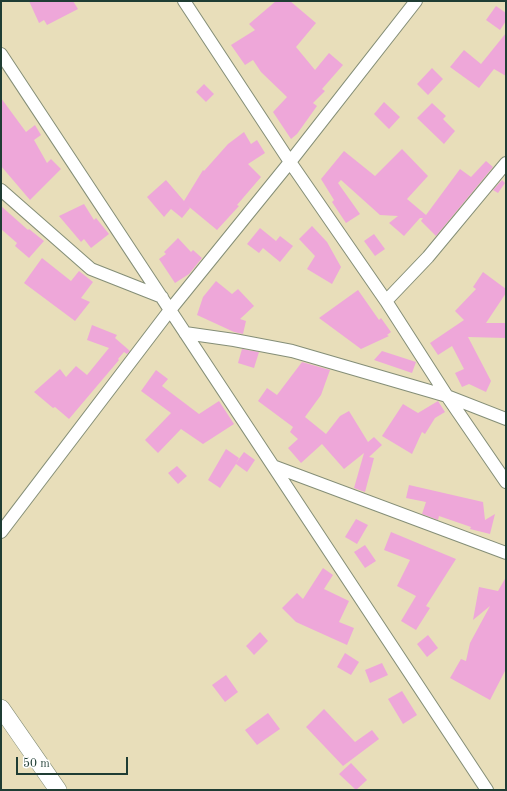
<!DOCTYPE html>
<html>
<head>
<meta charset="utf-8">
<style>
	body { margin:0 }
	#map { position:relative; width:507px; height:791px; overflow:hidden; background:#e8deba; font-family:"Old Standard TT",serif }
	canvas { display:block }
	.frame { position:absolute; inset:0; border:2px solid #1f3d34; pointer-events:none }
	.scale { position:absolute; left:16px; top:757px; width:112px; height:18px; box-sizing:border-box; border:2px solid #1f3d34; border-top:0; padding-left:5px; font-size:12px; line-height:14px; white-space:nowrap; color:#1f3d34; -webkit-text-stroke:3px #fff; paint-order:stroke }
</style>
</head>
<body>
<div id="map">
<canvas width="507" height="791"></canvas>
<div class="frame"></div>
<div class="scale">50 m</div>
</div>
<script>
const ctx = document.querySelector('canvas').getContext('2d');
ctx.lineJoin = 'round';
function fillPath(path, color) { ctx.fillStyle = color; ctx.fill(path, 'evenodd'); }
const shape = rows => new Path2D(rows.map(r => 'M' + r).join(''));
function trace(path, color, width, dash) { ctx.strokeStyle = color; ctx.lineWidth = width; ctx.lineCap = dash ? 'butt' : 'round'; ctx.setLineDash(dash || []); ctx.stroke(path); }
fillPath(shape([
	[29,1,73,1,78,9,47,25,44,20,39,23],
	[276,1,290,1,316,23,296,47,315,70,329,53,343,65,322,89,325,91,313,103,317,106,297,134,291,139,273,112,287,97,261,72,253,60,245,65,231,45,255,30,249,24],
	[496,6,506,13,506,21,500,30,486,20],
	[506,33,506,76,494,69,479,88,450,67,464,50,481,64],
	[432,68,443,79,428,95,417,84],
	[204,84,214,94,206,102,196,92],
	[1,98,26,132,35,125,41,135,34,140,47,163,51,159,61,169,30,200,1,166],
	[384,102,400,117,389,129,374,114],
	[432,103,446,116,443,119,455,131,444,144,417,118],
	[244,132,251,144,257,140,265,153,248,164,261,177,237,205,239,206,217,230,188,206,190,208,182,218,171,209,164,217,147,197,166,180,184,201,203,170,204,171,228,144],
	[402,149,428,176,407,199,426,215,460,169,471,177,486,161,493,167,436,236,421,221,423,218,420,218,404,236,389,223,398,216,380,215,341,180,338,183,360,214,346,223,332,202,334,200,321,179,344,151,375,176],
	[502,180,505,183,498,193,493,190],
	[84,204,94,220,96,218,109,234,91,248,84,239,81,242,59,216],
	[1,206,28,230,29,229,44,241,29,258,15,246,17,243,1,229],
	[312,226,327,242,341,267,332,284,307,269,315,256,299,239],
	[260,228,276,241,280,236,293,246,280,262,263,248,259,253,247,244],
	[374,234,385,249,375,256,364,241],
	[178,238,191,252,193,250,202,258,189,274,175,283,159,259,166,254,164,252],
	[42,258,71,281,79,271,93,282,81,298,90,302,75,321,24,283],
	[483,272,506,289,506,293,486,323,506,323,506,338,468,337,491,381,486,392,469,384,462,387,455,373,464,369,452,346,438,355,430,343,464,320,455,311,476,289,473,287],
	[216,281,232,294,238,289,254,306,240,319,246,321,243,334,234,332,197,315,203,297],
	[358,290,379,320,381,318,391,332,387,335,389,336,361,349,319,318],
	[92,325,117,335,115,338,130,351,127,354,124,352,118,359,119,360,69,419,55,407,53,408,34,392,60,369,66,377,76,366,87,375,109,348,87,340],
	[242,349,259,352,254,368,238,363],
	[382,351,416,362,412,373,374,360],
	[302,362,330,370,321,395,305,417,326,434,340,416,349,411,368,442,374,437,382,445,369,457,374,458,365,492,354,488,364,453,344,469,322,444,301,463,288,448,298,439,290,432,293,427,258,401,267,388,277,395],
	[156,370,168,379,162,386,199,414,219,401,234,424,203,444,181,429,158,453,145,440,171,413,141,391],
	[438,401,445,412,435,418,425,434,422,432,412,454,382,436,403,404,418,413],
	[226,449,239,458,236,463,244,452,255,460,247,472,236,464,220,488,208,480],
	[177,466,187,476,178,484,168,473],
	[409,485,483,502,485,520,495,514,490,534,470,529,471,527,439,516,438,520,422,514,426,502,406,498],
	[356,519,368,525,357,544,345,537],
	[391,532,456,559,426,606,430,608,416,630,401,621,416,596,397,586,410,560,384,550],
	[365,545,376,561,365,568,354,552],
	[323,568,333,575,324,589,349,601,339,622,354,628,347,645,296,622,282,608,297,593,303,599],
	[506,577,506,669,490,700,450,678,461,659,466,661,470,643,490,606,473,620,479,587,498,591],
	[260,632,268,641,254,655,246,646],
	[428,635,438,648,427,657,417,644],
	[345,653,359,662,351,675,337,667],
	[382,663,388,675,370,683,365,670],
	[226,675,238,692,225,702,212,685],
	[402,691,417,715,403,724,388,699],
	[324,709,355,742,372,730,379,739,343,766,306,727],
	[268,713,280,729,257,745,245,730],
	[351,763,367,780,356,790,339,774]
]), '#eea7d9');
const street = shape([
	[184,1,290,162,386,301,447,396,506,482],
	[1,54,487,790],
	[1,190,91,269,162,297],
	[386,301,428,257,506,163],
	[185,333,234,340,292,351,447,396,506,419],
	[273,466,506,553],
	[1,532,170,310,290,162,416,1]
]);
const secondary = shape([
	[1,708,58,790]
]);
trace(street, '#848e77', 14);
trace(secondary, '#848e77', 18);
trace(street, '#fff', 12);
trace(secondary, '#fff', 17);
</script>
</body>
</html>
